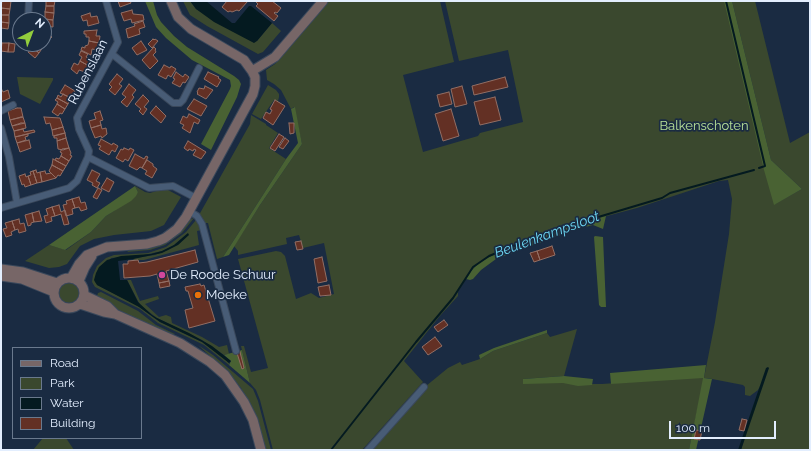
<!DOCTYPE html>
<html>
<head>
<meta charset="utf-8">
<style>
	body { margin:0 }
	#map { position:relative; width:811px; height:451px; overflow:hidden; background:#1a2b42; font-family:Raleway,sans-serif }
	canvas { display:block }
	.frame { position:absolute; inset:0; border:2px solid #e3eefe; pointer-events:none }
	.legend { position:absolute; left:12px; top:347px; width:130px; height:92px; box-sizing:border-box; background:#1a2b42; border:1px solid #6a798d; margin:0; padding:5px 7px; list-style:none; font-size:12px; color:#e3eefe }
	.legend li { display:flex; align-items:center; gap:8px; height:20px }
	.legend b { width:20px; border:1px solid #6a798d }
	.north { position:absolute; left:12px; top:12px; width:40px; height:40px; box-sizing:border-box; background:#1a2b42; border:1px solid #6a798d; border-radius:50%; rotate:42deg; font-size:11px; font-weight:700; line-height:16px; text-align:center; color:#e3eefe }
	.north::after { content:''; display:block; margin:auto; width:14px; height:18px; background:#93cd3d; clip-path:polygon(50% 0,100% 100%,50% 72%,0 100%) }
	.scale { position:absolute; left:669px; top:421px; width:107px; height:18px; box-sizing:border-box; border:2px solid #e3eefe; border-top:0; padding-left:5px; font-size:12px; line-height:14px; white-space:nowrap; color:#e3eefe; -webkit-text-stroke:3px #1a2b42; paint-order:stroke }
</style>
</head>
<body>
<div id="map">
<canvas width="811" height="451"></canvas>
<div class="frame"></div>
<ul class="legend">
<li><b style="height:5px;background:#776667"></b>Road</li>
<li><b style="height:11px;background:#3a482e"></b>Park</li>
<li><b style="height:11px;background:#041a20"></b>Water</li>
<li><b style="height:11px;background:#633024"></b>Building</li>
</ul>
<div class="north">N</div>
<div class="scale">100 m</div>
</div>
<script>
const ctx = document.querySelector('canvas').getContext('2d');
ctx.lineJoin = 'round';
function fillPath(path, color) { ctx.fillStyle = color; ctx.fill(path, 'evenodd'); }
const shape = rows => new Path2D(rows.map(r => 'M' + r).join(''));
function trace(path, color, width, dash) { ctx.strokeStyle = color; ctx.lineWidth = width; ctx.lineCap = dash ? 'butt' : 'round'; ctx.setLineDash(dash || []); ctx.stroke(path); }
function drawText(font, color, halo, rows, align = 'center') {
  ctx.font = font + ' Raleway,sans-serif'; ctx.lineWidth = 3.5; ctx.setLineDash([]); ctx.textBaseline = 'middle'; ctx.strokeStyle = halo; ctx.fillStyle = color; for (const [text, x, y, turn = 0] of rows) {
    ctx.save(); ctx.translate(x, y); ctx.rotate((+turn || 0) * Math.PI / 180); ctx.textAlign = isNaN(turn) ? turn : align; if (halo) ctx.strokeText(text, 0, 0); ctx.fillText(text, 0, 0); ctx.restore();
  }
}
fillPath(shape([
	[183,1,190,1,196,9,257,41,272,23,281,31,263,52,258,54,207,26,190,15],
	[326,1,440,1,454,62,403,75,423,152,478,136,480,133,523,122,508,50,459,61,445,1,726,1,775,204,802,189,771,160,732,1,755,1,790,143,810,132,810,450,741,450,760,386,758,390,750,396,745,395,745,387,743,385,707,378,704,378,689,450,371,450,426,386,448,368,460,362,462,365,480,359,493,351,547,333,550,337,577,329,564,376,523,379,523,382,552,381,586,384,602,384,701,377,704,378,715,322,729,234,732,199,728,180,719,181,637,208,562,228,500,251,479,263,470,272,458,292,458,296,439,317,404,361,423,382,362,450,273,450,260,400,256,390,250,383,241,346,244,346,251,372,268,368,238,259,276,251,281,252,285,256,296,299,311,293,319,298,334,294,324,243,303,248,299,235,286,238,287,244,238,255,238,251,234,246,260,205,302,144,294,107,291,109,281,90,274,84,267,80,266,70,275,64],
	[17,77,53,78,53,80,40,104,20,94],
	[268,85,276,90,279,94,279,97,278,101,274,100,261,119,252,114],
	[251,115,266,124,266,125,278,133,269,148,286,159,223,257,217,259,208,223,205,223,199,215,250,124],
	[135,186,145,192,150,193,163,189,168,190,181,197,164,225,151,231,114,235,94,239,80,246,67,264,59,267,49,268,25,261,49,245,66,250,91,232,106,216,114,211,138,192],
	[194,218,182,233,165,245,150,250,127,252,132,248,142,248,191,219],
	[196,220,198,221,201,230,197,231,199,245,144,260,133,260,135,258,155,255,168,250,180,243,188,233,174,245,162,251,144,255,111,258,97,285,135,304,160,322,202,342,216,352,229,363,229,365,204,345,158,323,140,309,95,287,92,282,93,275,97,266,106,258,114,255,148,253,166,247,186,232],
	[127,280,131,280,140,301,158,296,159,299,145,304,159,317,166,315,171,317,172,323,202,337,219,347,227,345,229,354,224,355,202,340,157,318,140,305],
	'59 293a10 10 0 1 1 20 0a10 10 0 1 1-20 0Z',
	[101,292,138,311,156,325,175,334,170,335,96,299,98,293],
	[198,345,213,355,253,389,258,401,271,450,265,450,250,404,241,388,228,372],
	[43,438,66,438,74,450,33,450]
]), '#3a482e');
fillPath(shape([
	[145,1,153,1,157,15,161,22,174,36,187,47,234,76,239,80,241,84,237,97,211,150,201,144,230,89,231,86,230,80,192,60,166,38,156,27],
	[724,1,732,1,771,160,802,189,774,205,764,170],
	[295,107,302,144,260,205,229,255,223,257,286,159,298,143,291,109],
	[135,186,138,192,136,196,131,201,106,216,91,232,65,250,49,245],
	[606,216,603,229,593,225,574,230,496,259,481,270,473,279,470,280,466,279,471,271,479,263,500,251,562,228],
	[595,236,603,237,606,307,601,307,599,305,594,237],
	[547,330,547,333,493,351,480,359,479,355,494,348],
	[242,350,250,383,229,365,231,361,224,355],
	[706,365,704,378,712,379,696,450,689,450,703,378,611,384,610,373],
	[564,376,593,379,592,385,578,386,563,383,523,384,523,379]
]), '#496233');
fillPath(shape([
	[190,1,206,1,232,23,235,23,249,6,251,6,272,23,257,41,254,43,214,22,196,9],
	[188,233,189,235,178,245,162,253,133,259,118,261,120,280,127,280,138,302,152,315,157,318,189,333,212,346,231,361,229,363,202,342,160,322,139,307,97,285,95,282,94,280,96,273,99,267,107,260,121,256,151,254,162,251,174,245],
	[768,367,769,368,741,450,738,450,766,368]
]), '#041a20');
trace(shape([
	[726,1,765,166,759,168],
	[331,450,416,342,453,298,473,267,489,256,548,232,662,198,670,193,754,170]
]), '#041a20', 2);
const building = shape([
	[2,1,11,1,10,9,1,8,2,1],
	[46,1,55,1,54,6,46,6,46,1],
	[118,1,130,1,131,3,120,7,118,1],
	[227,1,248,1,239,11,237,10,232,12,230,11,228,12,222,7,227,1],
	[255,1,272,1,281,8,277,13,275,12,274,13,278,16,274,21,256,6,258,4,255,1],
	[46,6,54,6,54,13,45,12,46,6],
	[1,8,10,9,9,15,1,15,1,8],
	[132,10,133,14,143,15,144,20,132,23,131,19,124,21,121,13,132,10],
	[45,12,54,13,53,20,45,19,45,12],
	[90,13,91,17,97,16,99,23,88,26,87,20,83,21,81,16,90,13],
	[1,15,9,15,9,23,1,22,1,15],
	[45,19,53,20,53,27,44,26,45,19],
	[143,21,145,27,139,29,140,34,128,38,126,29,135,26,134,24,143,21],
	[1,22,9,23,8,29,1,28,1,22],
	[97,30,96,36,100,36,99,43,89,41,89,37,86,37,86,34,84,34,84,31,97,30],
	[45,31,52,37,47,42,44,40,44,33,45,31],
	[153,39,154,40,155,39,158,41,152,48,148,44,153,39],
	[89,41,99,43,97,50,92,49,91,55,81,50,82,47,85,48,85,46,88,45,89,41],
	[141,41,147,50,137,55,132,48,141,41],
	[2,43,9,43,8,52,1,51,2,43],
	[9,43,15,44,14,52,8,52,9,43],
	[35,44,39,44,43,47,39,53,32,47,35,44],
	[32,47,39,53,35,58,28,52,32,47],
	[154,47,156,49,155,50,156,52,153,55,158,61,150,69,142,60,154,47],
	[81,51,88,54,86,57,92,60,89,66,80,61,82,57,79,55,81,51],
	[80,61,89,66,85,72,79,70,77,74,71,69,74,63,78,65,80,61],
	[164,65,170,68,171,66,176,69,171,77,168,75,166,79,158,75,164,65],
	[176,72,183,77,185,74,189,77,185,83,183,82,180,87,172,83,175,79,173,78,176,72],
	[208,72,219,77,218,78,221,80,217,87,204,79,208,72],
	[117,74,123,79,119,84,122,86,115,95,109,90,112,87,109,84,117,74],
	[505,77,508,87,474,95,472,86,505,77],
	[129,84,136,90,132,95,134,97,127,107,121,102,126,97,122,94,129,84],
	[65,85,75,91,71,98,60,93,65,85],
	[205,86,213,90,206,99,197,94,198,93,197,92,199,88,204,89,205,86],
	[462,86,467,104,455,107,451,89,462,86],
	[1,88,3,92,8,90,10,98,1,102,1,88],
	[449,92,452,104,440,107,437,95,449,92],
	[63,94,71,98,68,104,57,98,58,95,61,97,63,94],
	[143,95,149,101,144,107,147,109,143,115,139,111,141,109,135,104,143,95],
	[495,97,501,120,480,125,474,102,495,97],
	[57,98,68,104,65,109,57,104,58,102,55,100,57,98],
	[194,99,207,106,201,116,187,109,194,99],
	[275,100,285,106,273,125,263,118,266,112,270,114,272,110,270,109,275,100],
	[57,104,65,109,62,114,60,113,58,116,52,112,57,104],
	[156,106,166,116,161,123,150,113,156,106],
	[17,108,21,108,23,117,10,120,8,111,17,108],
	[451,109,459,136,443,141,435,114,451,109],
	[100,111,103,120,100,121,101,125,91,128,89,121,96,119,94,113,100,111],
	[189,114,200,120,198,124,194,122,190,133,182,128,184,125,180,123,183,116,187,118,189,114],
	[21,117,23,117,25,123,12,126,10,120,21,117],
	[44,117,60,118,63,127,52,130,50,123,46,124,44,117],
	[21,123,25,123,26,128,14,131,12,126,21,123],
	[289,123,294,123,294,133,290,134,289,123],
	[101,125,102,129,106,128,107,134,102,138,101,136,95,138,91,128,101,125],
	[63,127,65,133,53,136,52,130,63,127],
	[23,129,24,132,34,130,35,132,15,137,14,131,23,129],
	[65,133,66,138,57,141,57,138,54,138,54,136,65,133],
	[28,134,28,136,25,137,26,140,17,143,15,137,28,134],
	[279,134,284,137,275,151,270,148,279,134],
	[66,138,69,148,63,150,58,149,57,141,66,138],
	[285,138,289,141,283,149,279,147,285,138],
	[101,139,112,145,113,143,118,146,115,152,112,150,109,155,99,149,101,146,98,145,101,139],
	[29,140,31,148,20,152,17,143,29,140],
	[188,141,206,152,201,159,193,155,196,150,194,149,193,151,189,149,188,151,184,148,188,141],
	[69,148,71,153,70,155,72,156,69,161,61,156,62,153,60,152,62,149,69,148],
	[124,148,129,150,130,148,134,150,128,161,125,159,123,162,116,158,121,149,123,150,124,148],
	[135,154,144,159,146,156,148,157,142,168,140,167,137,170,129,166,135,154],
	[61,156,69,161,66,166,55,160,56,158,59,159,61,156],
	[53,159,66,166,63,171,52,165,53,159],
	[147,160,153,164,153,166,157,169,152,178,145,174,147,171,142,168,147,160],
	[52,165,63,171,60,176,58,175,56,178,49,171,52,165],
	[36,170,37,173,40,172,42,182,37,183,33,171,36,170],
	[92,170,100,174,96,181,100,183,97,188,92,185,93,183,87,180,92,170],
	[33,171,37,183,31,185,28,176,31,175,30,172,33,171],
	[45,171,46,174,51,173,56,178,42,182,40,172,45,171],
	[25,174,26,177,28,176,31,185,25,187,24,184,22,185,19,176,25,174],
	[107,178,114,182,109,192,101,188,107,178],
	[98,188,102,190,97,199,93,197,98,188],
	[79,197,81,203,85,202,87,209,81,211,79,207,75,208,72,199,79,197],
	[72,199,75,208,72,209,73,214,66,216,63,205,67,204,66,201,72,199],
	[59,205,61,212,65,210,69,224,64,225,61,214,55,216,52,207,59,205],
	[52,207,55,216,51,217,52,221,46,223,44,216,48,215,46,209,52,207],
	[39,211,42,221,34,222,32,213,39,211],
	[32,213,34,222,31,223,31,225,28,226,25,215,32,213],
	[19,219,20,224,24,223,26,231,19,233,18,229,15,230,12,221,19,219],
	[12,221,15,230,11,232,12,235,6,237,3,229,7,228,5,223,12,221],
	[301,241,303,249,297,250,295,242,301,241],
	[552,246,555,255,540,260,537,251,552,246],
	[195,250,198,262,166,271,169,281,159,283,157,274,150,276,124,278,123,264,128,264,128,261,138,260,139,263,147,262,195,250],
	[537,251,540,260,534,262,530,253,537,251],
	[322,257,327,281,318,283,314,259,322,257],
	[169,281,170,286,160,288,159,283,169,281],
	[200,284,201,286,204,285,215,321,189,328,185,310,193,308,188,291,186,291,185,287,200,284],
	[329,285,331,295,320,296,318,287,329,285],
	[444,320,448,325,438,332,434,327,444,320],
	[435,337,442,346,428,355,422,347,435,337],
	[240,352,244,368,242,369,237,353,240,352],
	[742,419,747,420,744,431,739,430,742,419],
	[696,430,702,431,700,440,694,439,696,430]
]);
fillPath(building, '#633024');
trace(building, '#926e64', 1);
const street = shape([
	[28,20,29,1],
	[19,29,20,29],
	[112,54,173,103,180,103,183,100,199,68],
	[1,111,13,105],
	[1,128,9,157,17,203],
	[88,157,149,188,173,186,196,198],
	[1,208,69,188,77,181,88,157,89,151,79,129,77,118,118,42,106,1],
	[189,211,197,216,202,224,236,351],
	[368,450,424,387]
]);
const secondary = shape([
	[252,71,275,57,323,1],
	[1,269,23,272,57,283],
	[1,276,22,279,54,292],
	'54 293a15 15 0 1 1 30 0a15 15 0 1 1-30 0Z',
	[71,278,79,264,87,255,107,247,147,244,158,241,165,238,177,229,186,217,253,94,255,86,255,77,252,71,244,60,191,29,178,17,171,1],
	[79,281,85,267,92,256],
	[84,295,107,306,115,314],
	[80,304,104,312,115,314,180,343,210,362,225,375,244,402,253,420,261,450]
]);
trace(street, '#3a485b', 8);
trace(secondary, '#3a485b', 11);
trace(street, '#485c76', 6);
trace(secondary, '#776667', 9);
for (const [x, y, r, color] of [
	[162,275,4,"#d1479c"],
	[198,295,4,"#e8710a"]
]) { const dot = new Path2D(); dot.arc(x, y, r, 0, 2 * Math.PI); ctx.fillStyle = color; ctx.fill(dot); trace(dot, '#1a2b42', 1.5); }
drawText('13px', '#e3eefe', '#1a2b42', [
	["Rubenslaan",88,72,-63]
]);
drawText('13px', '#b7e097', '#1a2b42', [
	["Balkenschoten",704,126]
]);
drawText('13px', '#e3eefe', '#1a2b42', [
	["De Roode Schuur",170,275],
	["Moeke",206,295]
], 'left');
drawText('italic 14px', '#6ed9f5', '#1a2b42', [
	["Beulenkampsloot",547,235,-20]
]);
</script>
</body>
</html>
